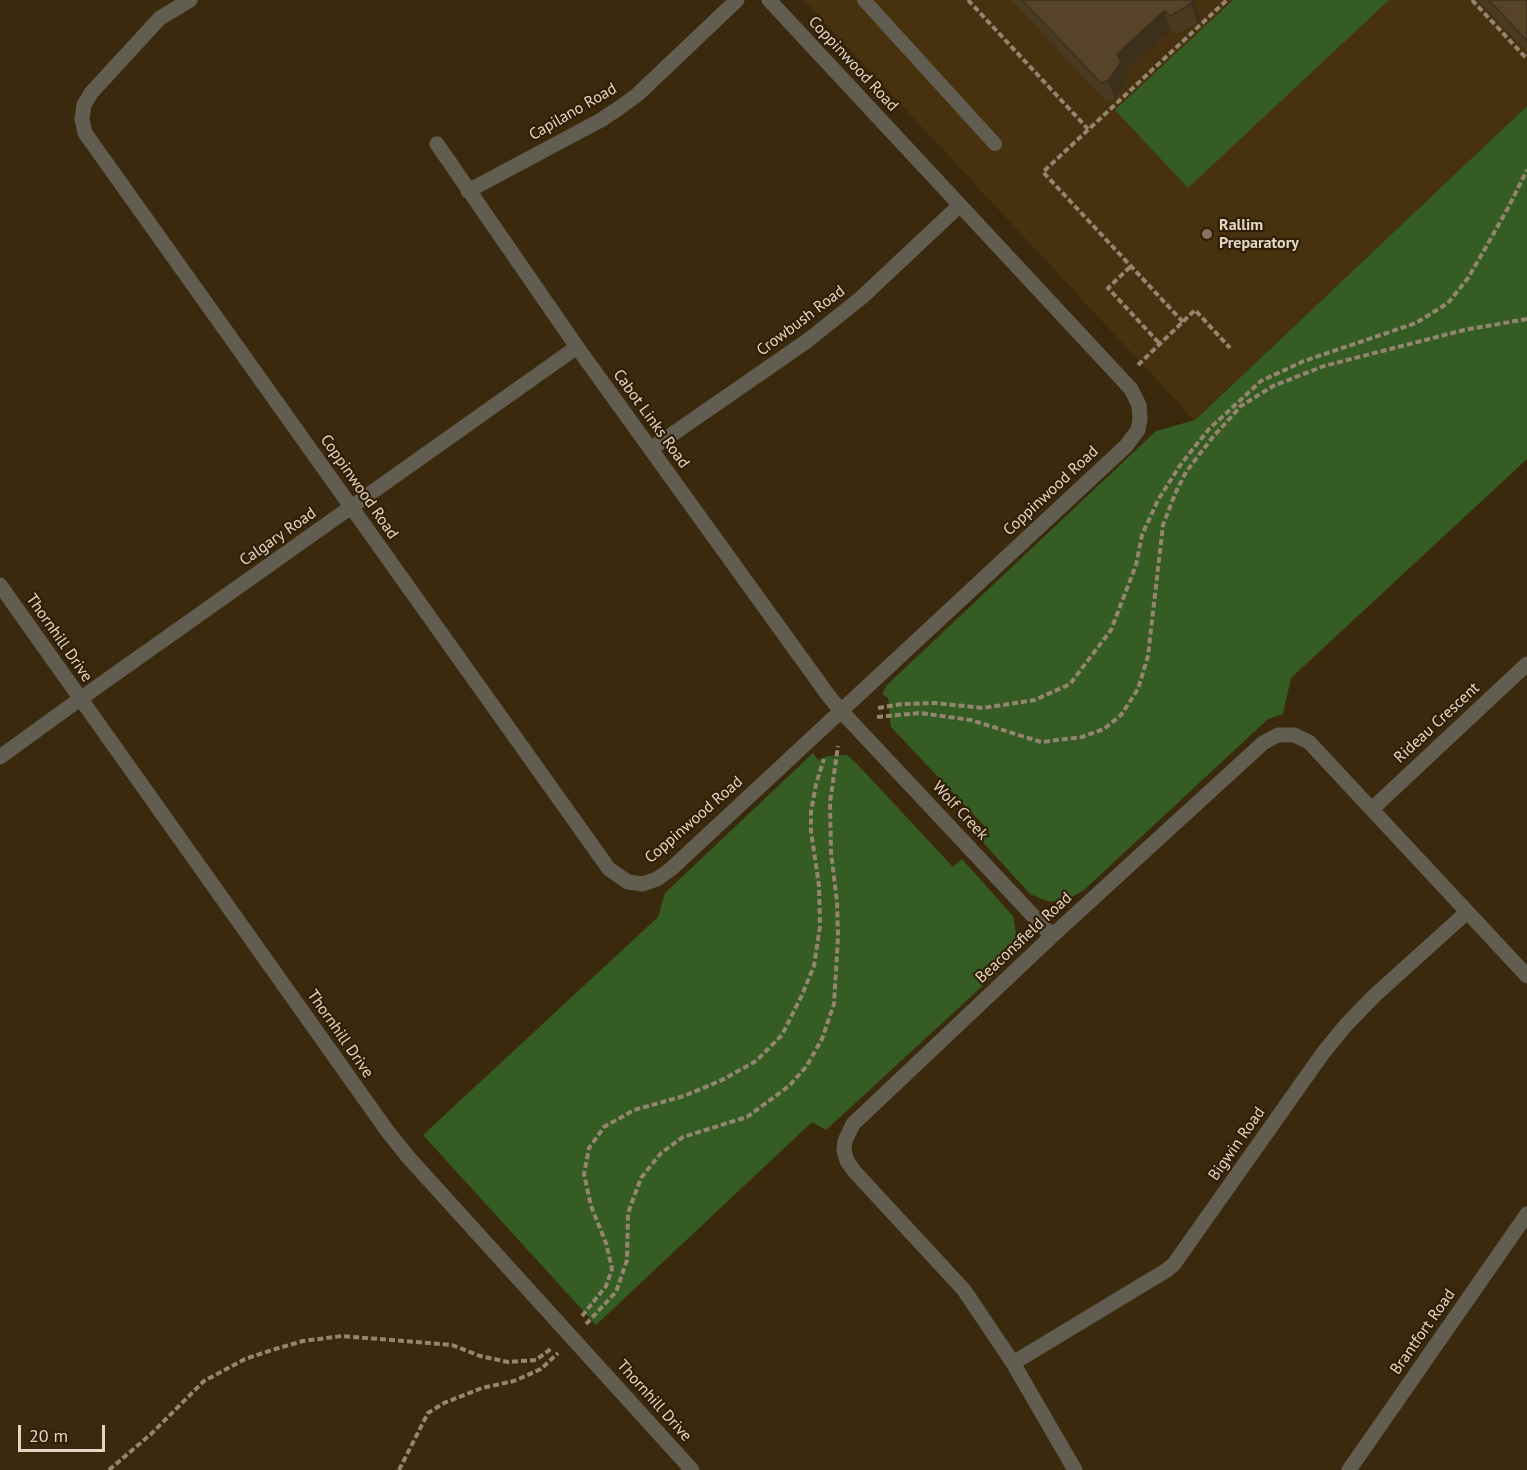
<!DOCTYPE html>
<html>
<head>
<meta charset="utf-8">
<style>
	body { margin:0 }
	#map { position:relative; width:1527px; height:1470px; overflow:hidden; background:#3b290e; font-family:"PT Sans",sans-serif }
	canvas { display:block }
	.scale { position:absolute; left:18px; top:1425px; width:87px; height:27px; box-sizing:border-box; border:3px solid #e1d5c6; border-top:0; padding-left:8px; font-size:18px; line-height:21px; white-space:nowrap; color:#e1d5c6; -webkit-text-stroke:4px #301f04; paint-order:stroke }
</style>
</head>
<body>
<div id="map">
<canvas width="1527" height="1470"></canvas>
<div class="scale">20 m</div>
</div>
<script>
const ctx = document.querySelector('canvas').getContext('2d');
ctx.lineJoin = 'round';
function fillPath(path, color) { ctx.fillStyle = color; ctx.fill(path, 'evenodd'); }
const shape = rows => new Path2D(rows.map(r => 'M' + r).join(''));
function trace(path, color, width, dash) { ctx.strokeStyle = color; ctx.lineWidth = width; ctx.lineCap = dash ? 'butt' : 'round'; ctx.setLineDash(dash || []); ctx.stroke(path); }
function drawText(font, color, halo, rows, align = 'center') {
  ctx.font = font + ' "PT Sans",sans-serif'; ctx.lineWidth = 4.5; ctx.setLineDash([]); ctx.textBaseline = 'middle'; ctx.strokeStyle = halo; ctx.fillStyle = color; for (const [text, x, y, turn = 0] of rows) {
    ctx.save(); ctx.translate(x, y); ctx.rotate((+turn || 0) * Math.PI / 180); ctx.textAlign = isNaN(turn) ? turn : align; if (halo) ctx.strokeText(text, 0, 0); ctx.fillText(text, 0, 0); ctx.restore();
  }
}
fillPath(shape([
	[804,0,1527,0,1527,106,1194,420]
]), '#47310f');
fillPath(shape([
	[1233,0,1389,0,1188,188,1115,110],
	[1527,106,1527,459,1291,678,1283,714,1268,719,1084,890,1067,900,1057,902,1047,901,1030,894,980,839,989,831,891,727,888,698,882,694,887,685,1156,431,1195,420],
	[813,753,818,760,828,756,847,755,857,764,953,867,962,859,1013,916,1017,939,1015,950,1002,968,826,1130,812,1122,596,1325,423,1135,658,917,665,893]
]), '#355c22');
trace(shape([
	[968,0,1088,129],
	[1472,0,1527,59],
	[1130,267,1108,288,1160,344],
	[1183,322,1043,172,1227,0],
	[1138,365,1195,310,1230,348],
	[878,708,902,704,935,703,983,708,1035,700,1070,684,1111,630,1136,565,1142,535,1158,500,1181,464,1209,429,1261,381,1304,361,1416,323,1448,303,1468,278,1486,247,1508,208,1527,170],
	[877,717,920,713,971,720,1041,742,1082,737,1104,729,1121,715,1138,689,1148,656,1163,525,1175,494,1186,472,1212,438,1241,406,1273,386,1324,366,1464,330,1527,319],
	[582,1316,606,1286,612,1269,606,1243,591,1206,584,1174,589,1148,604,1127,634,1110,684,1096,722,1080,756,1061,782,1035,802,995,814,966,820,926,819,886,811,831,811,812,816,784,824,759],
	[586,1324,616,1292,627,1260,628,1213,641,1178,661,1153,683,1137,747,1117,789,1086,806,1067,822,1039,834,1004,838,937,837,902,831,852,830,802,838,746],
	[109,1470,151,1434,204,1381,245,1359,272,1350,303,1341,342,1336,452,1345,480,1356,508,1362,536,1360,552,1348],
	[399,1470,428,1413,444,1403,482,1388,514,1381,541,1369,558,1353]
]), '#948571', 4, [6, 3]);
trace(shape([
	[864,0,995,144]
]), '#615d50', 14);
trace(shape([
	[190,0,160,18,91,93,84,105,82,119,85,133,609,869,628,882,643,884,657,879,671,869,1126,446,1138,430,1140,419,1139,405,1131,389,769,0],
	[437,144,577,347,828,695,841,711,1052,936],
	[468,191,601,120,619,108,637,95,737,0],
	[651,449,807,341,861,298,960,205],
	[0,585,388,1132,409,1158,692,1470],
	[0,757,80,699,577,347],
	[1372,809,1527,664],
	[1013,1363,1167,1270,1174,1264,1323,1053,1346,1025,1374,996,1466,913],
	[1075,1470,1013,1363,964,1290,854,1171,847,1161,844,1150,845,1141,853,1124,1052,936,1263,743,1278,735,1294,735,1309,742,1527,976],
	[1349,1470,1527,1214]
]), '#615d50', 15);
fillPath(shape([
	[1011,0,1194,0,1201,18,1197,23,1177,34,1171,30,1125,72,1128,80,1115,99,1107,102],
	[1478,0,1527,0,1527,52]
]), '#4a3a22');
fillPath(shape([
	[1193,0,1194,0,1201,18,1197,23,1191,4],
	[1164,11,1171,30,1125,72,1128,80,1115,99,1108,81,1117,54]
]), '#3c2f1c');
const building = shape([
	[1022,0,1193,0,1191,4,1171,16,1164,11,1117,54,1121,62,1108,81,1101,83,1022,0],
	[1489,0,1527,0,1527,41,1489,0]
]);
fillPath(building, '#564328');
trace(building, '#3c2f1c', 1.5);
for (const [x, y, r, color] of [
	[1207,234,6,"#8d6e63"]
]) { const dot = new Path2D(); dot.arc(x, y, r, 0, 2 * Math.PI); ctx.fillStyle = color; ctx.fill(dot); trace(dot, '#301f04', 2); }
drawText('16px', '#e1d5c6', '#301f04', [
	["Coppinwood Road",853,64,47],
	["Capilano Road",573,112,-30],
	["Crowbush Road",801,321,-37],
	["Cabot Links Road",651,419,54],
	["Coppinwood Road",359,487,55],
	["Coppinwood Road",1051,491,-43],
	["Calgary Road",278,537,-35],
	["Thornhill Drive",59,638,55],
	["Rideau Crescent",1437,723,-43],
	["Wolf Creek",960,811,47],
	["Coppinwood Road",694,820,-41],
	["Beaconsfield Road",1024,938,-43],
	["Thornhill Drive",340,1034,55],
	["Bigwin Road",1237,1144,-55],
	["Brantfort Road",1423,1332,-55],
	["Thornhill Drive",654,1401,48]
]);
drawText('bold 16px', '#e1d5c6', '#301f04', [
	["Rallim",1219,225],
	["Preparatory",1219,243]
], 'left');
</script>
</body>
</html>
